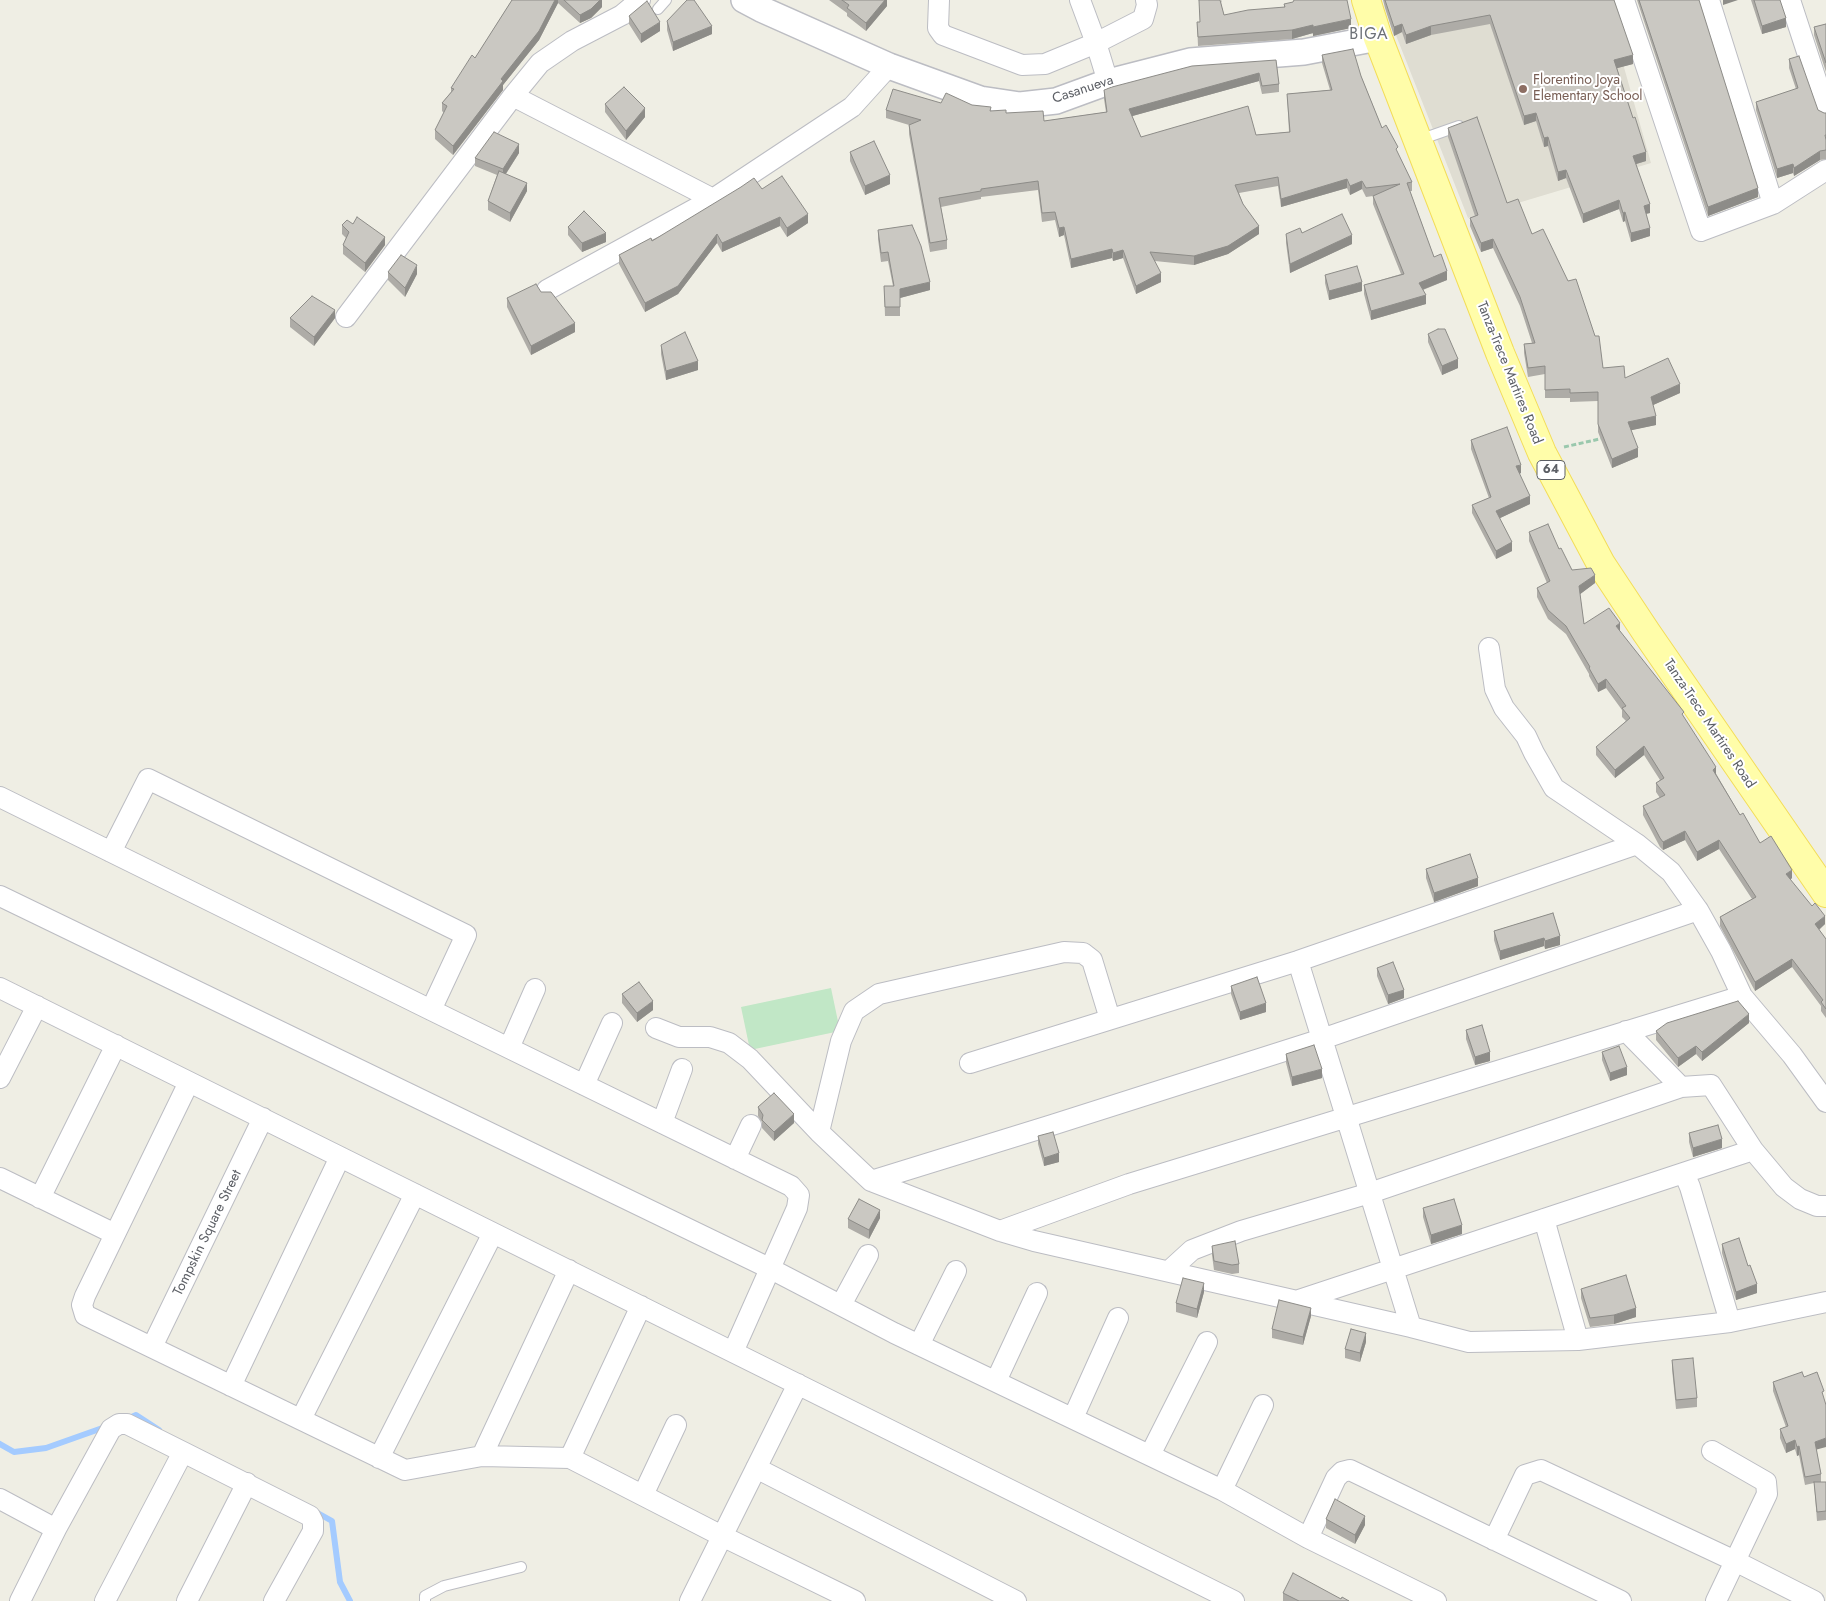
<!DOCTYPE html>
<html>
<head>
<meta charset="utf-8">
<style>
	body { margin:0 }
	canvas { display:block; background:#efeee4 }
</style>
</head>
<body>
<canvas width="1826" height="1601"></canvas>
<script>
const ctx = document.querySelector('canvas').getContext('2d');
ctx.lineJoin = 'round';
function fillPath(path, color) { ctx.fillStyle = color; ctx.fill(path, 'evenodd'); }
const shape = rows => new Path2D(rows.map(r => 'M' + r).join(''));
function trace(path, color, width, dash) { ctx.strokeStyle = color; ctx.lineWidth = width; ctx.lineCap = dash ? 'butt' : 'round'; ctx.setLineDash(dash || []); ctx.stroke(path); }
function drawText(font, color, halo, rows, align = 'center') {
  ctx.font = font + ' Jost,sans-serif'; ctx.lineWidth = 4; ctx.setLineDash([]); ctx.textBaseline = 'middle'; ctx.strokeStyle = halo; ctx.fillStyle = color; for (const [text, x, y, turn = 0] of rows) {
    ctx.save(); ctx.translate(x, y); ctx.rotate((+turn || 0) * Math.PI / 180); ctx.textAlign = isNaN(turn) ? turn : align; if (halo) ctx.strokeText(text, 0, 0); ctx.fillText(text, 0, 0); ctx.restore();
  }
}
fillPath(shape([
	[1605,0,1651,163,1468,218,1388,15]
]), '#dfddd2');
fillPath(shape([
	[831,988,840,1031,750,1050,741,1007]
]), '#c1e7c6');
trace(shape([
	[127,1419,136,1415,159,1430],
	[0,1444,14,1452,46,1448,108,1426],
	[314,1511,332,1521,340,1582,350,1601]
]), '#a4cbff', 6);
const service = shape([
	[658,9,666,0],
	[1419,140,1459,126],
	[425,1601,425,1596,444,1586,521,1567]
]);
const minor = shape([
	[939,0,938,28,943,35,1022,65,1045,64,1096,43,1143,19,1147,5,1146,0],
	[1080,0,1096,43,1108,82],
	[1624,0,1701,231,1773,204,1826,170],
	[1709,0,1773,204],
	[1790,0,1826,110],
	[513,96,713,199],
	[547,290,713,199,852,107,889,66],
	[346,317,513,96,540,63,572,41,622,15,640,0],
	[1489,648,1495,689,1504,708,1526,736,1534,753,1554,788,1637,844,1671,872,1698,910,1721,951,1742,996,1792,1055,1826,1102],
	[0,797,431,1010,791,1186,799,1195,797,1208,733,1352],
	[111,852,148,779,466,935,431,1010],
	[0,896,769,1268,894,1333,1222,1490,1308,1538,1436,1601],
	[1298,961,1411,1327],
	[0,988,1234,1601],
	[1110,1019,1092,960,1083,953,1064,952,879,994,854,1011,841,1041,819,1132,871,1181,1000,1231,1034,1241,1411,1327,1469,1342,1578,1340,1730,1322,1826,1302],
	[656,1028,679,1037,710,1037,729,1043,750,1059,819,1132],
	[1626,1031,1681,1087,1711,1085,1753,1150,1784,1187,1800,1199,1817,1206,1826,1206],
	[509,1048,535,989],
	[970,1063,1298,961,1637,844],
	[0,1078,37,1006],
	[189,1082,85,1296,82,1305,85,1315,405,1470,482,1456,570,1458,722,1536,855,1601],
	[584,1085,612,1023],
	[662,1123,682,1069],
	[735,1159,751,1125],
	[1684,1173,1690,1187,1730,1322],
	[0,1178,115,1234],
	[871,1181,1052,1125,1322,1039,1698,910],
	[40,1198,116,1045],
	[1544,1219,1578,1340],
	[1000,1231,1129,1184,1742,996],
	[1169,1271,1192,1250,1241,1231,1370,1193,1681,1087],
	[1296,1301,1753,1150],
	[841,1305,868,1255],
	[919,1345,956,1271],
	[152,1347,263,1118],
	[996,1381,1037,1293],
	[231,1386,340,1157],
	[1073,1418,1118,1318],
	[301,1419,415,1194],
	[1712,1451,1766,1482,1767,1494,1716,1601],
	[1150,1455,1207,1342],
	[482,1456,569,1270],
	[379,1458,493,1233],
	[570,1458,641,1306],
	[756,1468,1016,1601],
	[1222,1490,1263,1405],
	[643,1495,676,1425],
	[0,1499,56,1529],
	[1308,1538,1336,1478,1342,1472,1350,1470,1621,1601],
	[1494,1540,1525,1475,1541,1470,1735,1561,1814,1601],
	[20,1601,56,1529,111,1429,119,1424,127,1424,183,1452],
	[105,1601,183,1452,310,1516,313,1522,313,1531,274,1601],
	[187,1601,247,1483],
	[690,1601,798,1384]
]);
const tertiary = shape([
	[744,0,761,9,889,66,980,99,1020,105,1056,101,1108,82,1190,61,1304,52,1378,38]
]);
const primary = shape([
	[1366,0,1378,38,1500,353,1542,453,1601,564,1646,632,1826,893]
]);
trace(service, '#bcbdc3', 12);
trace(minor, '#bcbdc3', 22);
trace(tertiary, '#bcbdc3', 28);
trace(primary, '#f3dd59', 30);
trace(shape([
	[1564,447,1604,438]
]), '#9ac8ad', 3, [5, 2.5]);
trace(service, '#fff', 10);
trace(minor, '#fff', 20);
trace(tertiary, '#fff', 25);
trace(primary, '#fffda9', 28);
fillPath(shape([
	[512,0,602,0,602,7,591,18,580,23,558,3,539,40,503,85,503,90,453,155,435,139,435,130,444,113,442,111,442,103,451,92,451,88,475,58],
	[829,0,887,0,887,6,866,31,847,16,847,13],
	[1222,0,1221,3,1224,15,1284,7,1284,4,1351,28,1313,36,1313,33,1292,39,1198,46,1197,22,1200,22],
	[1383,0,1614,0,1633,64,1617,68,1646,161,1636,164,1650,213,1646,214,1650,236,1631,242,1625,221,1623,222,1619,209,1583,223,1566,178,1558,181,1548,146,1544,147,1536,121,1524,125,1490,24,1431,35,1406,44,1402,32,1394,36,1385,8],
	[1637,0,1699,0,1758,197,1708,216],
	[1751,0,1780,0,1786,27,1762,34],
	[629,16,660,31,641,43,629,24],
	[667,21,712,34,673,51,667,30],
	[1826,24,1826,72,1814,35,1814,27],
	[1322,55,1361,76,1382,128,1398,155,1412,182,1412,191,1410,191,1434,257,1447,280,1423,290,1426,304,1371,320,1364,294,1364,285,1401,274,1373,204,1373,196,1366,197,1362,189,1350,195,1347,188,1281,207,1278,186,1239,193,1243,204,1259,234,1228,254,1194,265,1155,261,1161,282,1136,294,1123,258,1113,261,1112,258,1071,268,1064,235,1059,237,1055,220,1042,222,1038,190,981,197,981,199,941,207,947,240,947,249,930,252,909,134,909,125,886,118,886,110,941,103,1006,113,1044,121,1106,112,1104,99,1104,90,1276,60,1279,84,1279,92,1262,94,1259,81,1132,116,1141,137,1256,135,1289,132,1287,94,1330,90,1322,63],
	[1789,59,1818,110,1824,113,1826,113,1826,159,1820,160,1794,176,1793,173,1777,178,1756,110,1756,102,1796,89,1789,68],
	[605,104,645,117,626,140,605,112],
	[1448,128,1532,234,1603,368,1625,378,1680,393,1653,405,1656,425,1631,430,1638,457,1612,468,1598,432,1598,401,1570,402,1570,398,1545,398,1545,374,1528,377,1524,353,1524,344,1532,343,1520,306,1493,248,1481,252,1470,226,1470,218,1475,216,1448,137],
	[850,152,890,184,865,195,850,161],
	[519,153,506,174,527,191,510,222,488,210,488,201,497,175,475,166,475,158],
	[762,189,808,223,787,237,780,226,722,252,717,243,678,294,645,312,619,264,619,255],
	[353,224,385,245,365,272,343,254,343,245,346,238,342,234,342,225],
	[568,227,606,242,582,252,568,235],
	[878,230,930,290,900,298,900,316,885,316,884,286,893,286,888,261,881,262,878,239],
	[1302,233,1352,244,1290,273,1286,243,1286,234],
	[388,272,417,274,405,297,388,280],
	[1325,275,1362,291,1329,300,1325,283],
	[541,292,575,332,531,355,507,307,507,298],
	[290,318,335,318,314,346,290,327],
	[1428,334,1458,368,1442,375,1428,342],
	[661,345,698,370,666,380,661,354],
	[1471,440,1521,473,1519,474,1530,504,1500,518,1512,551,1496,559,1472,513,1472,505,1489,498,1471,449],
	[1529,532,1559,549,1572,570,1595,583,1580,594,1584,624,1620,631,1684,718,1740,815,1760,843,1792,878,1790,880,1825,924,1819,930,1826,939,1826,1018,1821,1011,1821,1006,1792,967,1755,991,1720,926,1720,917,1752,899,1719,849,1697,861,1685,840,1663,850,1660,847,1643,815,1643,806,1660,798,1656,792,1656,783,1660,780,1644,755,1615,778,1596,755,1596,747,1626,721,1622,717,1622,710,1606,688,1598,692,1589,676,1589,674,1566,634,1548,619,1537,597,1537,588,1547,583,1529,541],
	[1426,869,1478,886,1434,902,1426,878],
	[1553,913,1560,945,1545,949,1544,946,1500,960,1494,940,1494,931],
	[1377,968,1404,998,1388,1004,1377,976],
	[1231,986,1266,1012,1240,1020,1231,994],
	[622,994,653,1010,637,1022,622,1003],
	[1749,1023,1702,1061,1696,1054,1678,1067,1656,1040,1656,1031],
	[1466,1030,1490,1061,1475,1065,1466,1039],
	[1602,1052,1627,1075,1610,1081,1602,1060],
	[1286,1054,1322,1078,1292,1086,1286,1063],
	[758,1107,794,1123,774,1141,762,1128,762,1122,758,1116],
	[1689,1133,1722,1148,1693,1157,1689,1142],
	[1038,1136,1059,1162,1044,1166,1038,1144],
	[1423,1208,1462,1234,1431,1244,1423,1217],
	[880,1218,869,1239,848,1228,848,1219],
	[1722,1244,1757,1293,1736,1300,1722,1253],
	[1212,1246,1239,1264,1239,1273,1232,1274,1214,1270,1212,1255],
	[1581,1289,1636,1317,1614,1324,1590,1327,1581,1298],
	[1204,1292,1197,1318,1176,1312,1176,1303],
	[1311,1316,1303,1345,1272,1338,1272,1329],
	[1366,1342,1360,1362,1345,1358,1345,1349],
	[1672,1360,1697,1398,1697,1407,1676,1409,1672,1369],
	[1773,1382,1816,1450,1821,1474,1821,1482,1826,1482,1826,1520,1817,1521,1814,1483,1805,1485,1799,1455,1797,1456,1795,1449,1786,1453,1780,1438,1780,1429,1786,1427,1773,1391],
	[1326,1519,1365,1525,1355,1544,1326,1528],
	[1283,1593,1341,1599,1349,1601,1283,1601]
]), '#aeaca7');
fillPath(shape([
	[555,0,558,0,558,3,539,40,503,85,503,90,453,155,453,146,501,79],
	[600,0,602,0,602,7,591,18,580,23,580,15],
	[885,0,887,0,887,6,866,31,866,23],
	[1723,0,1738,0,1723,5],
	[1786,18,1786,27,1762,34,1762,26],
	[1351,19,1351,28,1313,36,1313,27],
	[660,22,660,31,641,43,641,34],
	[1402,24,1402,32,1394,36,1394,27],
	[1313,25,1313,33,1292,39,1292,30],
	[712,26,712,34,673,51,673,42],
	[1431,26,1431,35,1406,44,1406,35],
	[1633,55,1633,64,1614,69,1614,60],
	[1259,73,1259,81,1129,117,1129,109],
	[645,108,645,117,626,140,626,131],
	[1536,113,1536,121,1524,125,1524,116],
	[1548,137,1548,146,1544,147,1544,138],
	[519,144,519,153,503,178,503,169],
	[1820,151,1820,160,1794,176,1794,168],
	[1646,152,1646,161,1633,165,1633,156],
	[1793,164,1793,173,1777,178,1777,169],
	[1566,170,1566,178,1558,181,1558,172],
	[890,175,890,184,865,195,865,186],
	[1347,179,1347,188,1281,207,1281,199],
	[1362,181,1362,189,1350,195,1350,186],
	[527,183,527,191,510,222,510,213],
	[1758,188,1758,197,1708,216,1708,207],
	[1619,200,1619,209,1583,223,1583,214],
	[1650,204,1650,213,1644,214,1644,206],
	[1625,212,1625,221,1623,222,1623,213],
	[808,214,808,223,787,237,787,228],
	[780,217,780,226,722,252,722,243],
	[1259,226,1259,234,1228,254,1194,265,1194,256],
	[1064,227,1064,235,1059,237,1059,228],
	[1650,228,1650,236,1631,242,1631,233],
	[606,233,606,242,582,252,582,243],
	[717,234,717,243,678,294,645,312,645,303],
	[1352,235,1352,244,1290,273,1290,264],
	[385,237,385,245,365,272,365,263],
	[1493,239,1493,248,1481,252,1481,243],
	[1112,249,1112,258,1071,268,1071,259],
	[1123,250,1123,258,1113,261,1113,253],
	[417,265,417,274,405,297,405,288],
	[1447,271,1447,280,1419,291,1419,283],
	[1161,273,1161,282,1136,294,1136,286],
	[930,282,930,290,900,298,900,289],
	[1362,282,1362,291,1329,300,1329,291],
	[1426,295,1426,304,1371,320,1371,311],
	[335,310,335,318,314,346,314,337],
	[575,323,575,332,531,355,531,346],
	[1458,359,1458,368,1442,375,1442,366],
	[698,361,698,370,666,380,666,371],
	[1680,384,1680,393,1651,406,1651,397],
	[1656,416,1656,425,1628,431,1628,422],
	[1638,448,1638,457,1612,468,1612,459],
	[1521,465,1521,473,1516,475,1516,466],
	[1530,496,1530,504,1496,520,1496,511],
	[1512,542,1512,551,1496,559,1496,551],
	[1595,575,1595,583,1579,595,1579,586],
	[1620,623,1620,632,1616,626],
	[1606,679,1606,688,1598,692,1598,684],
	[1644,746,1644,755,1615,778,1615,770],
	[1716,767,1716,776,1713,770],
	[1685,831,1685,840,1663,850,1663,842],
	[1719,840,1719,849,1697,861,1697,852],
	[1792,870,1792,878,1786,883,1786,874],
	[1478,878,1478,886,1434,902,1434,893],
	[1825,916,1825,924,1815,933,1815,924],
	[1560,936,1560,945,1545,949,1545,941],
	[1544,938,1544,946,1500,960,1500,951],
	[1792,959,1792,967,1755,991,1755,982],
	[1404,990,1404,998,1388,1004,1388,995],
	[653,1001,653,1010,637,1022,637,1013],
	[1266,1003,1266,1012,1240,1020,1240,1012],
	[1749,1014,1749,1023,1702,1061,1702,1052],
	[1696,1046,1696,1054,1678,1067,1678,1058],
	[1490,1052,1490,1061,1475,1065,1475,1057],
	[1627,1067,1627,1075,1610,1081,1610,1073],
	[1322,1069,1322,1078,1292,1086,1292,1077],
	[794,1114,794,1123,774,1141,774,1132],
	[1722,1139,1722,1148,1693,1157,1693,1148],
	[1059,1153,1059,1162,1044,1166,1044,1158],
	[880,1210,880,1218,869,1239,869,1230],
	[1462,1225,1462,1234,1431,1244,1431,1235],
	[1204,1283,1204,1292,1197,1318,1197,1309],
	[1757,1284,1757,1293,1736,1300,1736,1292],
	[1311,1308,1311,1316,1303,1345,1303,1337],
	[1636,1308,1636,1317,1614,1324,1614,1315],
	[1366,1333,1366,1342,1360,1362,1360,1353],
	[1826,1438,1826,1447,1815,1450,1815,1442],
	[1795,1440,1795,1449,1786,1453,1786,1444],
	[1799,1446,1799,1455,1797,1456,1797,1447],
	[1365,1516,1365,1525,1355,1544,1355,1535]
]), '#8d8c88');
const building = shape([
	[512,0,555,0,539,31,501,79,503,81,453,146,435,130,447,106,442,103,454,89,451,88,472,55,475,58,512,0],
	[564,0,600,0,591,9,580,15,564,0],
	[687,0,694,0,712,26,673,42,667,21,687,0],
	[842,0,885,0,866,23,847,8,849,5,842,0],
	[1199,0,1220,0,1224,15,1248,10,1285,7,1284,4,1293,2,1294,0,1347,0,1351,19,1313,27,1313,25,1292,30,1198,37,1197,22,1200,22,1199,0],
	[1385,0,1614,0,1633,55,1614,60,1633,118,1635,117,1646,152,1633,156,1650,204,1644,206,1650,228,1631,233,1625,212,1623,213,1619,200,1583,214,1566,170,1558,172,1548,137,1544,138,1536,113,1524,116,1490,15,1431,26,1406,35,1402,24,1394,27,1385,0],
	[1639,0,1699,0,1758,188,1708,207,1639,0],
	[1754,0,1780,0,1786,18,1762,26,1754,0],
	[647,1,660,22,641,34,629,16,647,1],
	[1826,24,1826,63,1814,27,1826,24],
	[1353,49,1361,76,1382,128,1386,125,1398,147,1396,149,1412,182,1407,183,1434,257,1441,254,1447,271,1419,283,1426,295,1371,311,1364,285,1404,274,1373,196,1400,184,1366,188,1362,181,1350,186,1347,179,1281,199,1278,177,1235,185,1243,204,1259,226,1228,246,1194,256,1150,252,1161,273,1136,286,1123,250,1113,253,1112,249,1071,259,1064,227,1059,228,1055,212,1042,213,1038,181,981,189,981,191,939,198,947,240,930,243,909,125,921,120,886,110,893,89,941,103,946,93,972,105,991,107,990,111,1006,110,1006,113,1043,111,1044,121,1107,112,1104,90,1112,87,1192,66,1276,60,1279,84,1262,86,1259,73,1129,109,1141,137,1248,106,1256,135,1290,132,1287,94,1332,90,1322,55,1353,49],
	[1799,56,1818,110,1824,113,1826,113,1826,135,1825,135,1826,140,1826,150,1820,151,1794,168,1793,164,1777,169,1756,102,1798,88,1789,59,1799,56],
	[624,87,645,108,626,131,605,104,624,87],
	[1477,117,1507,203,1518,199,1532,234,1543,229,1568,281,1576,279,1595,336,1599,336,1603,368,1624,366,1625,378,1668,358,1680,384,1651,397,1656,416,1628,422,1638,448,1612,459,1598,424,1598,392,1570,393,1570,389,1545,390,1545,366,1528,368,1524,344,1535,343,1520,297,1493,239,1481,243,1470,218,1478,215,1448,128,1477,117],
	[494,132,519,144,503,169,475,158,494,132],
	[874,141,890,175,865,186,850,152,874,141],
	[499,171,527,183,510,213,488,201,499,171],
	[782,176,808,214,787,228,780,217,722,243,717,234,678,286,645,303,619,255,651,238,652,241,741,187,754,178,762,189,782,176],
	[584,211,606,233,582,243,568,227,584,211],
	[1342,214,1352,235,1290,264,1286,234,1300,228,1302,233,1342,214],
	[357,217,385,237,365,263,343,245,349,232,342,225,347,220,353,224,357,217],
	[912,225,921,246,930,282,900,289,900,307,885,307,884,286,894,286,888,252,881,253,878,230,912,225],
	[401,255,417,265,405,288,388,272,401,255],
	[1357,266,1362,282,1329,291,1325,275,1357,266],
	[536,284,541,292,551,292,575,323,531,346,507,298,536,284],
	[312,296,335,310,314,337,290,318,312,296],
	[1438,329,1445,329,1458,359,1442,366,1428,334,1438,329],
	[685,332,698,361,666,371,661,345,685,332],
	[1507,427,1521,465,1516,466,1530,496,1496,511,1512,542,1496,551,1472,505,1491,497,1471,440,1507,427],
	[1548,524,1559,549,1561,548,1572,570,1591,568,1595,575,1579,586,1584,624,1609,608,1620,623,1616,626,1684,712,1682,714,1716,767,1713,770,1740,815,1743,813,1760,843,1771,836,1792,870,1786,874,1812,906,1815,903,1825,916,1815,924,1826,939,1826,1009,1821,1002,1823,1000,1792,959,1755,982,1720,917,1756,897,1719,840,1697,852,1685,831,1663,842,1660,838,1643,806,1665,795,1656,783,1664,778,1644,746,1615,770,1596,747,1630,718,1622,708,1626,706,1606,679,1598,684,1589,668,1590,667,1566,626,1548,610,1537,588,1550,581,1529,532,1548,524],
	[1470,854,1478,878,1434,893,1426,869,1470,854],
	[1553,913,1560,936,1545,941,1544,938,1500,951,1494,931,1553,913],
	[1393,962,1404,990,1388,995,1377,968,1393,962],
	[1257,977,1266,1003,1240,1012,1231,986,1257,977],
	[639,982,653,1001,637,1013,622,994,639,982],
	[1738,1001,1749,1014,1702,1052,1696,1046,1678,1058,1656,1031,1667,1023,1738,1001],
	[1482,1025,1490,1052,1475,1057,1466,1030,1482,1025],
	[1314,1045,1322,1069,1292,1077,1286,1054,1314,1045],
	[1619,1046,1627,1067,1610,1073,1602,1052,1619,1046],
	[774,1093,794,1114,774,1132,762,1120,763,1115,758,1107,774,1093],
	[1718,1125,1722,1139,1693,1148,1689,1133,1718,1125],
	[1053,1132,1059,1153,1044,1158,1038,1136,1053,1132],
	[859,1199,880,1210,869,1230,848,1219,859,1199],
	[1454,1199,1462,1225,1431,1235,1423,1208,1454,1199],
	[1739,1238,1748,1266,1750,1265,1757,1284,1736,1292,1722,1244,1739,1238],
	[1235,1241,1239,1264,1232,1265,1214,1261,1212,1246,1235,1241],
	[1626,1275,1636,1308,1614,1315,1590,1318,1581,1289,1626,1275],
	[1183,1278,1204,1283,1197,1309,1176,1303,1183,1278],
	[1279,1300,1311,1308,1303,1337,1272,1329,1279,1300],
	[1351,1329,1366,1333,1360,1353,1345,1349,1351,1329],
	[1693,1358,1697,1398,1676,1400,1672,1360,1693,1358],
	[1802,1372,1804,1377,1817,1372,1824,1391,1822,1392,1826,1405,1826,1438,1815,1442,1821,1474,1805,1477,1799,1446,1797,1447,1795,1440,1786,1444,1780,1429,1788,1426,1773,1382,1802,1372],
	[1814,1482,1826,1482,1826,1511,1817,1512,1814,1482],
	[1335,1499,1365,1516,1355,1535,1326,1519,1335,1499],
	[1293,1573,1341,1599,1342,1597,1349,1601,1299,1601,1283,1593,1293,1573]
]);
fillPath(building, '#cac8c2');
trace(building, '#8d8c88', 1);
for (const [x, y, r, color] of [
	[1523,89,5,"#8d6e63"]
]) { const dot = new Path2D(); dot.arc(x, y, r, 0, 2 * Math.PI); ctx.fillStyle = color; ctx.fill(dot); trace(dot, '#fff', 2); }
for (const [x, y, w] of [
	[1551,470,28]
]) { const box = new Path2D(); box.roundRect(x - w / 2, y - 9.5, w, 19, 4); ctx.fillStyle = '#fff'; ctx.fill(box); trace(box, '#5c5f65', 1); }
drawText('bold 12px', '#5c5f65', null, [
	["64",1551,470]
]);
drawText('14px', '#785e54', '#fff', [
	["Florentino Joya",1533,81],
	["Elementary School",1533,97]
], 'left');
drawText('14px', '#5c5f65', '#fff', [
	["Casanueva",1083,90,-18],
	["Tanza-Trece Martires Road",1509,373,68],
	["Tanza-Trece Martires Road",1709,724,56],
	["Tompskin Square Street",208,1233,-64]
]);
ctx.letterSpacing = '1px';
drawText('16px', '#6d7177', '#fff', [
	["BIGA",1369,35]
]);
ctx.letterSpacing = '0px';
</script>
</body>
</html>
